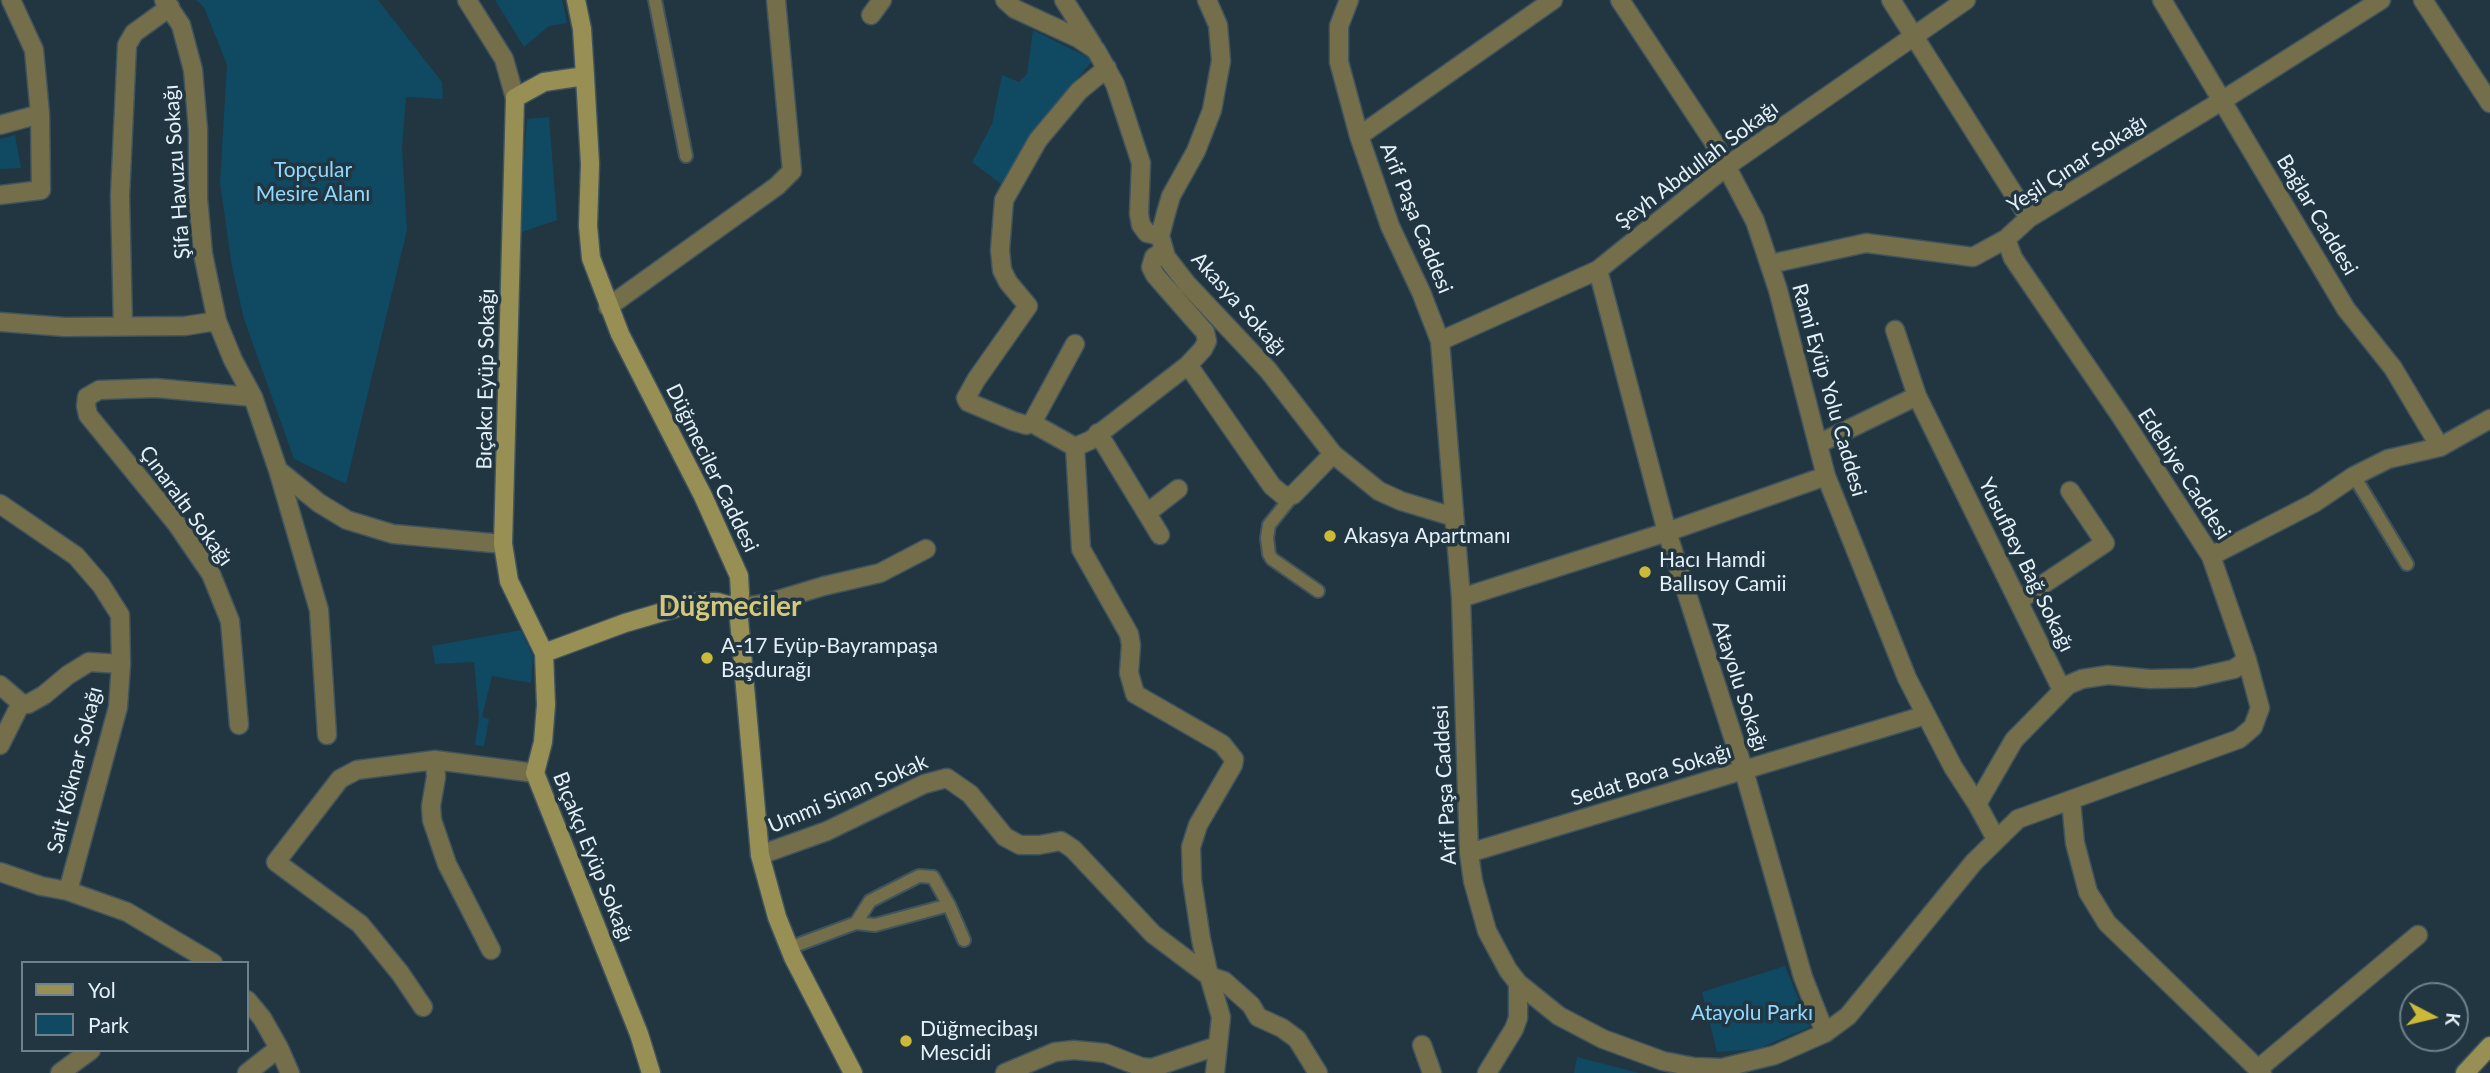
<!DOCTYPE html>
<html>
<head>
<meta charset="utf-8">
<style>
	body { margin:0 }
	#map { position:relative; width:2490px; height:1073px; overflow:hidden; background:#213641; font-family:Lato,sans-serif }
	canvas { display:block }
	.legend { position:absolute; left:21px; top:961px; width:228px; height:91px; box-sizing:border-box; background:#213641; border:2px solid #6f818b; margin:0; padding:9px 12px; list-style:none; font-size:21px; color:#e5f1f9 }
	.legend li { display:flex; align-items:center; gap:14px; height:35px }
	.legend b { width:35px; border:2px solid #6f818b }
	.north { position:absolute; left:2399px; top:982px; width:70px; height:70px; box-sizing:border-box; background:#213641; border:2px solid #6f818b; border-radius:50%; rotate:97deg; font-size:19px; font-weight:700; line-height:28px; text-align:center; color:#e5f1f9 }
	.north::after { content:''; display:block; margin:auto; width:24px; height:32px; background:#ccb938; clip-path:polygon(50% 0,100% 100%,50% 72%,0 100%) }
</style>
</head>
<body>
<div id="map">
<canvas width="2490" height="1073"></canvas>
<ul class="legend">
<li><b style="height:9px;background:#988f54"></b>Yol</li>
<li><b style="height:19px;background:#104962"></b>Park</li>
</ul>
<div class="north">K</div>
</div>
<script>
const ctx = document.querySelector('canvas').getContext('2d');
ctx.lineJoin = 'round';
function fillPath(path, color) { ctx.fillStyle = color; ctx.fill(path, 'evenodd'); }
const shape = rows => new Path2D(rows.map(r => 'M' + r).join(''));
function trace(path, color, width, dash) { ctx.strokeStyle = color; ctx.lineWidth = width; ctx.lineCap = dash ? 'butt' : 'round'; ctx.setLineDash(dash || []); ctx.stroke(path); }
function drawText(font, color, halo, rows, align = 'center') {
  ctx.font = font + ' Lato,sans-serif'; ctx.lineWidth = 7; ctx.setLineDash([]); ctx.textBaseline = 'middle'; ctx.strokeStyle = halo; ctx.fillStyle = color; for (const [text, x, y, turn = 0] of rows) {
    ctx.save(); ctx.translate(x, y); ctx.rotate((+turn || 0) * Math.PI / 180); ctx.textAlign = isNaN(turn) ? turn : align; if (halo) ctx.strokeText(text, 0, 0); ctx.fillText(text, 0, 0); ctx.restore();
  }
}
fillPath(shape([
	[196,0,378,0,442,82,443,99,406,97,402,148,407,230,346,484,294,459,244,319,232,267,220,183,227,65,204,7],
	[495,0,562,0,567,23,549,26,524,47],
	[1033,30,1093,60,1048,113,1005,187,972,162,992,124,1002,75,1019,82,1027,74],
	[549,117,557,220,519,233,527,119],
	[15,135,21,168,0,169,0,139],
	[521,630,533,657,531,683,492,676,482,717,489,719,484,746,475,745,479,717,474,662,435,664,432,646],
	[1785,966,1810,1027,1757,1049,1717,1052,1702,992],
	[1577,1057,1639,1073,1574,1073]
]), '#104962');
const lane = shape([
	[655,0,686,156],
	[2354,476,2407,564],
	[1293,495,1269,525,1267,538,1269,554,1272,559,1318,591],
	[856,923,875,925,949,905],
	[789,948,856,923,870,901,919,876,933,877,949,905,964,940]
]);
const street = shape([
	[164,0,181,25,193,70,198,130,198,198,203,254,217,321,233,360,253,397,278,470,319,503,347,520,393,534,503,544],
	[467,0,504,59,515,98],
	[1005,0,1015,9,1078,38,1096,50,1115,84,1141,163,1139,214,1141,225,1147,233,1160,236],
	[1064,0,1092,44],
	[1207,0,1218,25,1221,61,1212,110,1196,151,1171,196,1166,213,1160,236,1166,257,1187,284,1268,370,1333,454,1379,491,1401,501,1454,517],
	[1349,0,1339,26,1339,62,1359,136,1390,226,1421,292,1440,341,1461,598,1469,853,1473,881,1487,931,1508,970,1518,983,1559,1016,1603,1039,1663,1061,1694,1067,1722,1068,1775,1055,1825,1033,1848,1016,1974,862,2018,819,2239,739,2253,727,2260,708,2247,660,2211,556,2122,418,2013,258,2006,239],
	[1620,0,1713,141,1755,221,1778,290,1826,476,1907,678,1953,767,1977,804,1996,839],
	[1891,0,2029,218],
	[2162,0,2346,309,2393,368,2440,447],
	[2423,0,2490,103],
	[871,15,882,0],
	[0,125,40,114],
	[1359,136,1553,0],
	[0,195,41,190,40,114,34,50,11,0],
	[1770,264,1866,243,1973,257,2006,239,2029,218,2223,100,2381,0],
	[1598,270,1667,532,1744,771,1803,977,1825,1033],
	[608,307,777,186,792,171,776,0],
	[0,322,65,327,185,326,217,321],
	[123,326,120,196,127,45,134,33,170,7],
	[1895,330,1917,396,2062,690],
	[1440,341,1598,270,1727,166,1966,0],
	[1188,365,1272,486,1284,496,1293,495,1333,454],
	[1032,423,1075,344],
	[1098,433,1160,535],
	[1818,444,1917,396],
	[1075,447,1081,549,1129,634,1131,645,1129,673,1135,694,1222,744,1234,759,1233,765,1198,825,1191,847,1192,880,1201,939,1209,976,1221,1017,1215,1073],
	[1075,447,1032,423,1026,425,1013,421,968,402,966,398,976,380,1028,306,1008,282,1002,270,1000,250,1004,200,1038,140,1079,91,1107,68],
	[1075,447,1091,440,1188,365,1203,349,1207,341,1205,332,1155,275,1151,267,1154,257,1164,251],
	[278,470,319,610,327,735],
	[0,504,76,556,101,585,120,615,121,664,118,707,68,891],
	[1147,513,1178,489],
	[2211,556,2314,503,2354,476,2388,459,2440,447,2490,419],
	[1461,598,1667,532,1826,476],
	[2018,601,2105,543,2070,491],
	[738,608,767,603,824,586,880,573,926,549],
	[0,685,21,703,28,704,44,695,68,675,89,662,121,664],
	[239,725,230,621,211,574,176,523,88,415,86,406,87,397,99,390,156,388,253,397],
	[0,745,21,703],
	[435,760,436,777,431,806,432,820,447,864,491,950],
	[2071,801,2075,843,2088,892,2107,923,2262,1073],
	[1977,804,2014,740,2068,685,2082,679,2108,675,2150,679,2194,678,2234,669,2247,660],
	[1469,853,1926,715],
	[760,855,827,831,924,784,947,778,970,794,1005,837,1020,845,1039,845,1061,841,1073,849,1153,934,1209,976,1224,981,1251,1005,1258,1017,1282,1028,1297,1039,1318,1073],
	[0,872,41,886,68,891,127,912,213,963],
	[247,1000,262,1018,279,1048,290,1073],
	[423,1007,400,973,360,924,276,862,340,779,357,770,435,760,535,773],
	[1422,1045,1432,1073],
	[2258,1069,2418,935],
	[60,1073,91,1050],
	[247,1073,279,1048],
	[1005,1073,1055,1052,1074,1050,1105,1053,1141,1067,1152,1068,1217,1046],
	[1487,1073,1514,1029,1518,1018,1518,983]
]);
const secondary = shape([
	[576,0,582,29,585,76,590,164,588,226,591,258,620,334,703,496,739,576,740,594,738,608,760,855,777,917,793,957,853,1073],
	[585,76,544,82,515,98,503,544,509,581,544,653,546,705,543,742,535,773,639,1034,651,1073],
	[544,653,625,623,697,602,717,602,738,608],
	[2465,1073,2490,1046]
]);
trace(lane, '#40545e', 16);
trace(street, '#40545e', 21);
trace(secondary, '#40545e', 21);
trace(lane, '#746e4a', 12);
trace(street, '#746e4a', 18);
trace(secondary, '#988f54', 18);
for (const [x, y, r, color] of [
	[1330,536,7,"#ccb938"],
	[1645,572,7,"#ccb938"],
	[707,658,7,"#ccb938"],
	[906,1041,7,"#ccb938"]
]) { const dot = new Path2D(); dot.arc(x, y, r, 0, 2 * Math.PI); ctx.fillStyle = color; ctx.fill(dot); trace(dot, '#213641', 2.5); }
drawText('21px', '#e5f1f9', '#213641', [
	["Yeşil Çınar Sokağı",2077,164,-33],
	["Şeyh Abdullah Sokağı",1697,165,-37],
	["Şifa Havuzu Sokağı",177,172,-94],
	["Bağlar Caddesi",2317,215,59],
	["Arif Paşa Caddesi",1416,218,68],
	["Akasya Sokağı",1239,304,48],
	["Bıçakcı Eyüp Sokağı",486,379,-89],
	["Rami Eyüp Yolu Caddesi",1829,390,74],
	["Düğmeciler Caddesi",712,468,64],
	["Edebiye Caddesi",2184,474,57],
	["Çınaraltı Sokağı",186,506,54],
	["Yusufbey Bağ Sokağı",2026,565,64],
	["Atayolu Sokağı",1740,686,72],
	["Sait Köknar Sokağı",75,770,-76],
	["Sedat Bora Sokağı",1651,775,-17],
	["Arif Paşa Caddesi",1445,785,-93],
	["Ummi Sinan Sokak",848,794,-23],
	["Bıçakçı Eyüp Sokağı",593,857,68]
]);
drawText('21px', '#90d8fe', '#213641', [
	["Topçular",313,170],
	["Mesire Alanı",313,194],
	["Atayolu Parkı",1752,1013]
]);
drawText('21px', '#e5f1f9', '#213641', [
	["Akasya Apartmanı",1344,536],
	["Hacı Hamdi",1659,560],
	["Ballısoy Camii",1659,584],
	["A-17 Eyüp-Bayrampaşa",721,646],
	["Başdurağı",721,670],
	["Düğmecibaşı",920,1029],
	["Mescidi",920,1053]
], 'left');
drawText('bold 28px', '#d5c87a', '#213641', [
	["Düğmeciler",730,607]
]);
</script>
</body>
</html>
